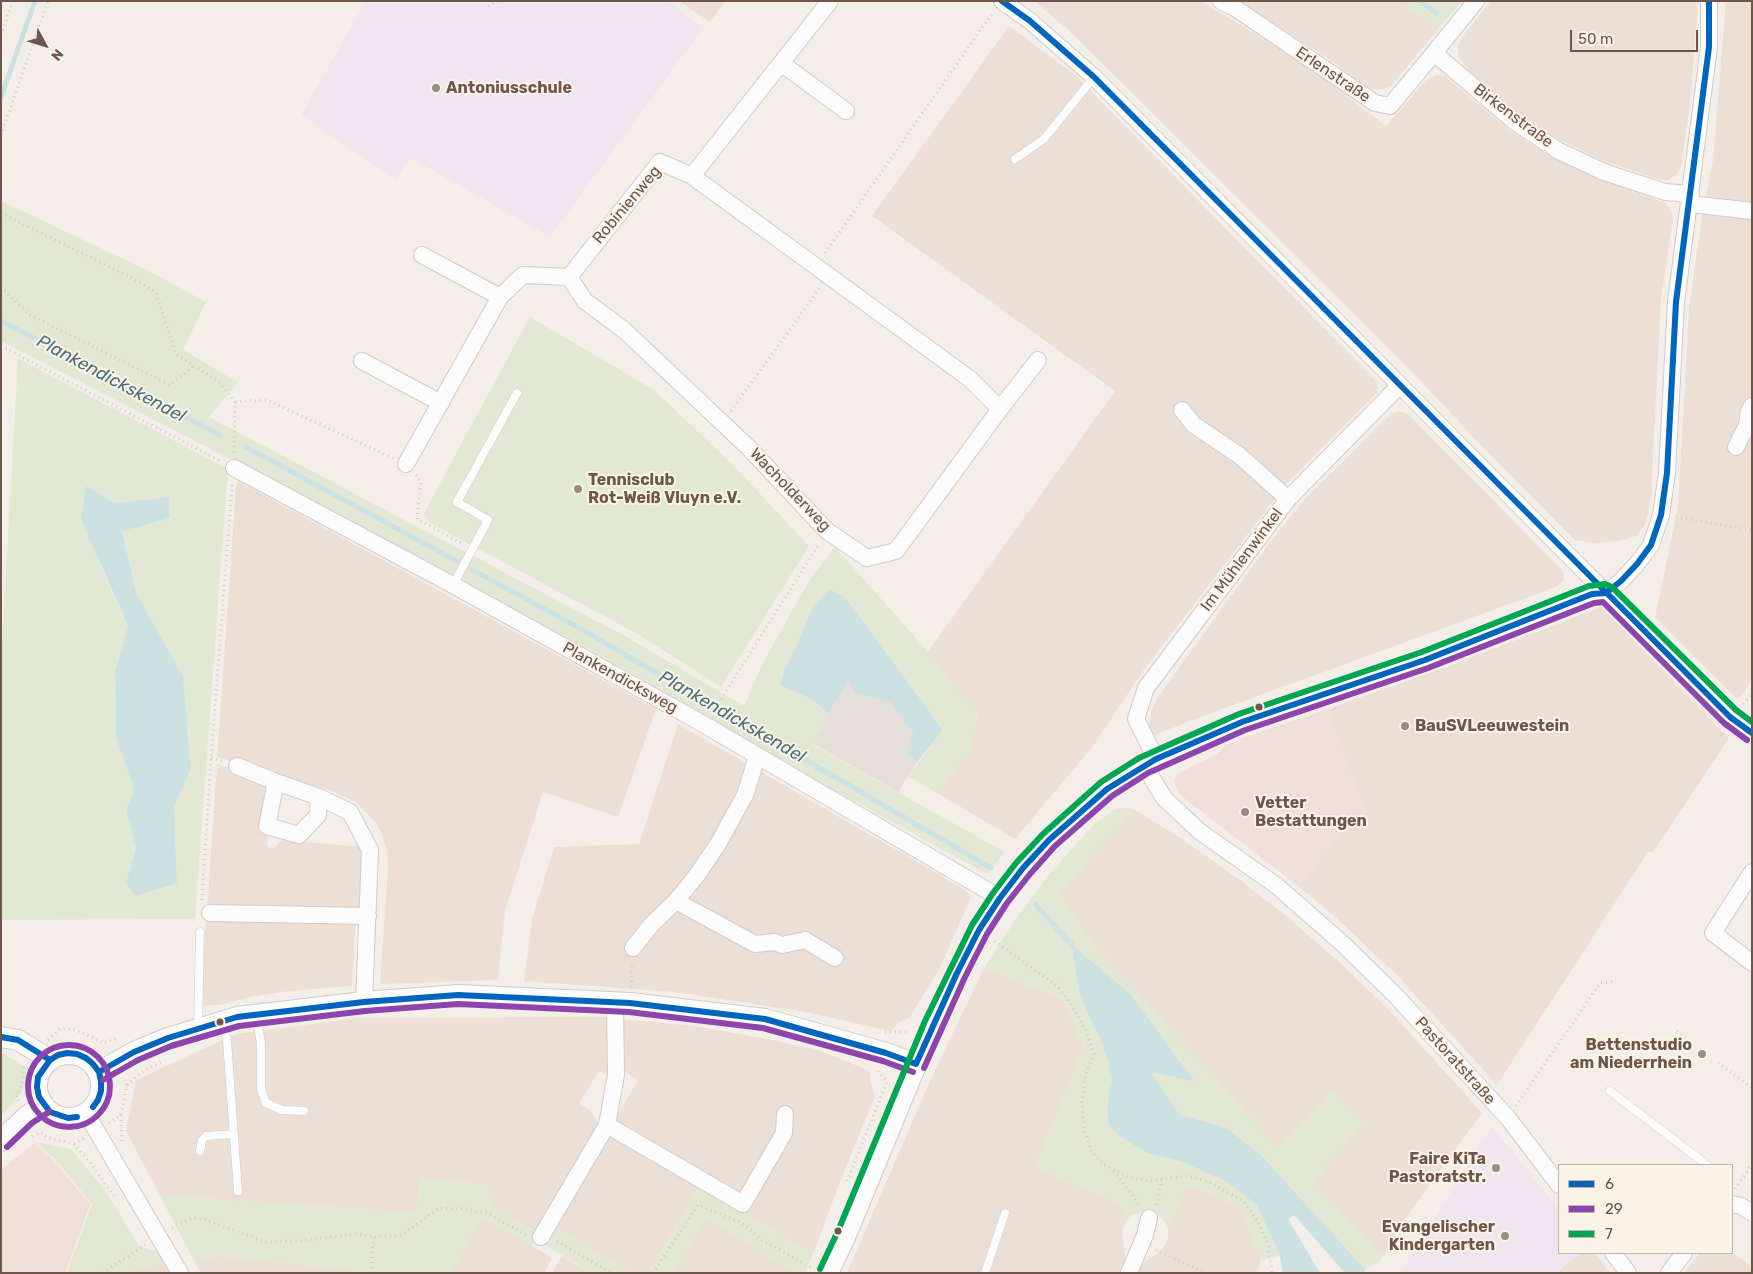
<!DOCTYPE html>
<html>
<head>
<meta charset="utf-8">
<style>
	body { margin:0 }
	#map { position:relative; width:1753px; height:1274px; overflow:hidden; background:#f4eee8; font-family:Rubik,sans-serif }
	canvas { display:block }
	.frame { position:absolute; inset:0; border:2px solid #6d564c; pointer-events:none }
	.legend { position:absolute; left:1558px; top:1164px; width:175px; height:90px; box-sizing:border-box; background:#fcf3e8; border:1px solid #c3b4aa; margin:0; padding:6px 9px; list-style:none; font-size:15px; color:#6d564c }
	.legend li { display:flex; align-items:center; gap:10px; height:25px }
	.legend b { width:25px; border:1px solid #c3b4aa }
	.north { position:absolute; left:20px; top:20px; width:50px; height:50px; -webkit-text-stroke:4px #fcf3e8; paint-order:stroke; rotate:129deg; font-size:14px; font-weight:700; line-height:20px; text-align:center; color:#6d564c }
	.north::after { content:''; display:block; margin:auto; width:18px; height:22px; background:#6d564c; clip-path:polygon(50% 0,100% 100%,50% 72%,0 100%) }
	.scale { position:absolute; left:1570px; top:30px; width:128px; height:22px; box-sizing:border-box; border:2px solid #6d564c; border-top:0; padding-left:6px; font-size:15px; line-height:18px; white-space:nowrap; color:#6d564c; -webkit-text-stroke:4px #fcf3e8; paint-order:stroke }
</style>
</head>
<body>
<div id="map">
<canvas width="1753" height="1274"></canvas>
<div class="frame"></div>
<ul class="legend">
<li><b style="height:6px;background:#0065bd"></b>6</li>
<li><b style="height:6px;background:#8e44ad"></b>29</li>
<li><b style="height:6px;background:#00a651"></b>7</li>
</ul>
<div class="north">N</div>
<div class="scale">50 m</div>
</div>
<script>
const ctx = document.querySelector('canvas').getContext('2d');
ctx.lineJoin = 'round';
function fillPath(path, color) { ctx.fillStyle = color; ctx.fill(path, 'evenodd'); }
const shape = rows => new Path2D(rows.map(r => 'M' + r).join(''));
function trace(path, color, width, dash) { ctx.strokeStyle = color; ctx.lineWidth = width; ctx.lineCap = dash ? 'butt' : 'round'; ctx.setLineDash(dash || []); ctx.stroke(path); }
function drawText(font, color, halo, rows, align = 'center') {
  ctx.font = font + ' Rubik,sans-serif'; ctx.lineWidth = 4; ctx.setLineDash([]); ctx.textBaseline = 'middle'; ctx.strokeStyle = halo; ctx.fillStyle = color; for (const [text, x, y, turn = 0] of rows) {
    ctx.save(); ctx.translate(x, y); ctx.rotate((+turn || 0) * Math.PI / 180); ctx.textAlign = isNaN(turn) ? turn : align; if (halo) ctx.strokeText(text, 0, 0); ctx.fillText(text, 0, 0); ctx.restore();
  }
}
fillPath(shape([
	[679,1,725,1,710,22],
	[1034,1,1201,1,1285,52,1327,81,1386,126,1426,80,1436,75,1445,76,1509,130,1551,157,1596,178,1666,203,1672,214,1673,220,1661,298,1651,497,1647,519,1643,528,1636,536,1618,541,1596,543,1575,540,1477,441,1418,378,1072,33],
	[1239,1,1397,1,1439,28,1391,86,1384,89,1375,90,1367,87,1329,59],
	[1491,1,1698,1,1691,94,1681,167,1676,175,1668,180,1660,180,1604,161,1560,140,1520,114,1467,69,1458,55,1458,45,1461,38],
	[1726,1,1752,1,1752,679,1742,695,1737,699,1655,617,1678,507,1689,308,1702,216,1713,160],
	[1009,26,1075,75,1377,382,1377,393,1287,483,1145,668,1094,745,1015,839,937,793,969,752,978,714,927,653,1115,391,872,216],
	[1398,411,1408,414,1561,569,1564,576,1563,581,1556,587,1195,719,1155,735,1151,732,1149,726,1152,709,1157,698,1274,537,1306,498,1390,415],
	[238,481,656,709,618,817,543,792,505,911,498,980,380,984,388,868,387,851,381,832,375,822,356,802,332,791,262,769,254,769,217,757,236,486],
	[1601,607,1729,738,1653,852,1648,852,1497,1085,1399,977,1332,914,1298,886,1341,833,1369,821,1327,709,1438,670],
	[678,724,964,889,971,897,940,968,910,1017,898,1023,890,1031,805,1012,675,992,524,981,532,919,554,847,639,844],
	[217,764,258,777,270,789,267,847,274,848,282,840,363,847,363,911,207,910],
	[1134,809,1179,837,1240,880,1284,914,1337,960,1389,1010,1482,1113,1402,1223,1382,1258,1313,1183,1363,1122,1332,1091,1278,1148,1093,944,1059,893],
	[206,918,356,918,352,986,289,991,250,997,220,1005,200,1006],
	[984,968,1062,999,1084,1047,1035,1167,1120,1204,1127,1220,1123,1227,1122,1234,1126,1261,1123,1273,847,1273,929,1083],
	[609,1017,610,1077,599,1071,579,1103,590,1110,600,1126,539,1233,491,1205,486,1185,420,1179,417,1213,160,1196,126,1131,136,1080,236,1034,356,1018],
	[621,1019,694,1026,773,1040,820,1051,868,1070,871,1073,870,1081,875,1096,840,1182,813,1254,700,1187,649,1273,631,1273,552,1226,638,1080,622,1070],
	[1187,1185,1240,1207,1261,1260,1256,1273,1135,1273,1140,1266,1161,1250,1165,1245,1168,1240,1168,1229],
	[483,1217,552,1258,544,1273,450,1273],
	[706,1218,797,1273,673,1273],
	[1732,1252,1752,1267,1752,1273,1684,1273,1700,1253],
	[1581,1253,1595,1253,1610,1273,1556,1273],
	[221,1256,351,1269,351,1273,201,1273,195,1262],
	[562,1256,591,1273,552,1273],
	[165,1263,171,1273,130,1273,131,1268]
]), '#ece0d6');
fillPath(shape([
	[1327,709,1369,821,1341,833,1298,886,1180,795,1174,781,1177,774,1217,754,1226,744],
	[34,1143,51,1157,90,1204,65,1273,1,1273,1,1170]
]), '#f1e0d9');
fillPath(shape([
	[848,678,874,697,891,703,915,734,906,753,917,762,898,792,813,744]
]), '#e5ded9');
fillPath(shape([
	[366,1,667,1,703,28,550,237,411,158,396,180,301,115],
	[1492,1126,1559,1209,1559,1253,1581,1253,1556,1273,1547,1273,1546,1271,1543,1273,1400,1273]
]), '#f0e6ef');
fillPath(shape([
	[1397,1,1462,1,1439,28],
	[1,201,151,272,206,302,183,350,238,382,209,417,625,636,744,706,762,665,795,605,814,574,835,547,923,646,978,714,969,752,937,793,908,776,943,730,845,597,829,591,785,668,780,685,811,699,829,714,813,745,1005,852,987,874,761,750,447,571,1,341],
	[530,317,654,390,732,464,809,546,721,687,636,633,428,522,424,513],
	[18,358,228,469,195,919,1,920,1,661],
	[86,486,115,503,169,497,170,518,122,530,137,595,183,676,191,769,174,806,177,883,126,883,136,847,126,811,134,789,116,736,115,673,128,626,101,567],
	[1125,808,1134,809,1059,893,1093,944,1278,1147,1332,1091,1364,1122,1313,1183,1382,1258,1379,1262,1365,1269,1260,1154,1225,1127,1180,1115,1150,1071,1193,1080,1073,946,1079,990,1087,1012,1100,1039,1108,1060,1112,1080,1107,1108,1108,1124,1147,1153,1183,1162,1225,1181,1257,1205,1280,1256,1261,1260,1240,1207,1187,1185,1168,1229,1165,1222,1156,1213,1143,1211,1131,1215,1127,1220,1119,1204,1035,1167,1084,1047,1062,999,984,968,1015,920,1048,876,1074,846,1094,825,1115,809],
	[1,1052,28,1069,23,1091,1,1116],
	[35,1142,71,1149,107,1193,139,1246,159,1252,165,1263,131,1268,130,1273,67,1273,92,1204,53,1157],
	[420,1179,486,1185,492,1205,539,1233,531,1246,483,1218,450,1273,351,1273,351,1269,221,1256,195,1262,160,1196,417,1213],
	[700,1187,813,1254,805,1273,797,1273,706,1219,673,1273,649,1273],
	[552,1226,631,1273,591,1273,542,1243]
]), '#e2e8d4');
fillPath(shape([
	[86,486,115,503,169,497,170,518,122,531,137,595,183,676,191,769,174,806,177,883,136,896,126,883,136,847,126,811,134,789,116,737,115,672,128,626,81,519],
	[829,590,845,597,943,730,917,762,906,753,914,734,891,703,855,692,848,679,829,714,811,699,780,685,785,668,797,646,811,610],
	[1072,945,1130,994,1194,1081,1151,1072,1180,1115,1225,1127,1260,1154,1365,1269,1364,1273,1345,1273,1294,1215,1288,1219,1320,1273,1283,1273,1280,1256,1257,1205,1225,1181,1183,1162,1147,1153,1118,1135,1108,1124,1107,1107,1112,1080,1108,1061,1100,1039,1087,1012,1079,990]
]), '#cbe1e2');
trace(shape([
	[1420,1,1436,13],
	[1,97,35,1],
	[1,321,221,436],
	[246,447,457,561],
	[471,569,583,630,991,868],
	[1036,905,1072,945]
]), '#cbe1e2', 5);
const service = shape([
	[1015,159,1044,139,1094,77],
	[453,585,488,520,457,502,517,393],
	[256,1015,261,1043,261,1090,266,1103,282,1110,304,1111],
	[223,1023,227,1041,238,1191],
	[198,1027,200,932],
	[1610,1091,1707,1165],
	[200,1151,202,1140,206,1136,234,1134],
	[985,1273,1005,1213]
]);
const minor = shape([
	[1002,1,1030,21,1094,77,1606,593,1621,581,1637,564,1651,545,1661,515,1667,473,1676,302,1709,47,1709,1],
	[1221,1,1235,8,1375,103,1390,106,1434,53],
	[1476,1,1434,53,1515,122,1559,151,1604,172,1665,192,1691,194],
	[781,63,846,111],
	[1690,204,1752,211],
	[422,255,500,297],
	[569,277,585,301,624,330,750,449,827,531,867,558,896,551,1000,409,970,379,692,176],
	[569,277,660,162,692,176,830,1],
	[362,361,441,403],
	[1000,409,1038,360],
	[1182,410,1194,425,1240,456,1288,499],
	[1736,447,1747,425,1749,411,1752,406],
	[406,464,500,297,523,275,569,277],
	[234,468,453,585,705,725,1000,898],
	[1156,759,1136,719,1146,688,1288,499,1400,385],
	[1144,765,1164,798,1199,831,1277,886,1344,945,1396,996,1508,1118,1559,1185],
	[237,766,276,782,319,797,350,812,370,850,364,1002],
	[276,782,267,826,299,835,318,815,319,797],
	[1752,872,1713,933,1752,963],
	[676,901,755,944,775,942,782,945,805,940,835,958],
	[210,913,368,916],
	[633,948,651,925,676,901,697,875,718,844,745,795,757,757],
	[86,1113,180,1273],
	[607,1125,743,1204,784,1133,785,1114],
	[1732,1204,1741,1206,1752,1213],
	[541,1237,607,1125,616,1075,615,1003],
	[1613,1253,1628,1273],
	[1129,1273,1145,1235,1149,1218],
	[1669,1273,1684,1253]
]);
const tertiary = shape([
	[1,1037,18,1040,50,1060],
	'37 1086a32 32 0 1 1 64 0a32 32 0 1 1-64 0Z',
	[99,1072,134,1052,168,1038,237,1017,364,1002,458,995,630,1003,765,1019,886,1053,916,1064],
	[1,1141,27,1116,44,1105],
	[828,1273,846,1235,933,1024,957,973,979,930,1000,898,1023,868,1049,840,1107,789,1144,765,1189,744,1242,722,1425,660,1592,594,1606,593,1730,717,1752,733]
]);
trace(service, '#d3cbc6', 9);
trace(minor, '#d3cbc6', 18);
trace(tertiary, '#d3cbc6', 22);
trace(shape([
	[488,6,499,1],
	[1,35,13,1],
	[1,135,48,1],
	[1,213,138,281,156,293,176,354,219,382,235,402,234,454],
	[825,253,993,12],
	[1,287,30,315,170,385,193,366],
	[1,346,220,461],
	[235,402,267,400,393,458],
	[731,411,820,288],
	[416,475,421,481,417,519,463,544],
	[1676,517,1752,530],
	[1743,704,1752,694],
	[713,712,819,544],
	[211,758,222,761],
	[202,900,211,758,232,485],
	[994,941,1057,986,1072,1005,1086,1031,1094,1054,1086,1073,1082,1102,1084,1129,1091,1151,1103,1164,1130,1178,1151,1181,1187,1176,1209,1182,1243,1201,1257,1220,1268,1244,1272,1273],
	[631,987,632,963],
	[1677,1031,1689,1041],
	[885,1032,909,1032],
	[48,1040,60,1029,73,1029,105,1043],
	[105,1042,119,1038],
	[1718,1063,1752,1088],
	[127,1085,145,1070,161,1062],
	[18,1101,16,1097,22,1084,23,1065],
	[1516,1106,1600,983,1615,981],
	[121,1115,122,1141],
	[109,1123,121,1115,127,1085,123,1077],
	[33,1137,41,1132,48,1138,74,1144,90,1162,114,1196],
	[74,1144,84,1138],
	[1114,1171,1140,1206],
	[847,1181,887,1082,876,1069],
	[1735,1189,1752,1164],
	[1157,1205,1162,1179],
	[172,1228,193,1218,203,1219,266,1242,296,1241,358,1234,373,1237,402,1235,439,1208,466,1209,486,1213,527,1235],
	[557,1241,611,1273],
	[1156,1250,1206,1273],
	[103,1273,146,1244],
	[371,1273,373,1237],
	[653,1273,698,1205,742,1223,762,1240,812,1268]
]), '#d3ccc7', 3, [1, 4]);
trace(service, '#fdfcfc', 8);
trace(minor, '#fdfcfc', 16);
trace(tertiary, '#fdfcfc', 20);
trace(shape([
	[1002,1,1030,21,1094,77,1730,717,1752,733],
	[1606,593,1621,581,1637,564,1651,545,1661,515,1667,473,1676,302,1709,47,1709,1],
	[1,1037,18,1040,50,1060],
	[916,1064,957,973,979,930,1000,898,1023,868,1049,840,1107,789,1156,759,1242,722,1425,660,1592,594,1606,593],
	[99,1072,134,1052,168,1038,237,1017,364,1002,458,995,630,1003,765,1019,886,1053,916,1064],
	[77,1117,68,1118,50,1112,39,1097,37,1087,38,1077,50,1060,58,1055,67,1053,77,1054,86,1058,93,1064,99,1072,101,1081,101,1091,98,1100,93,1107]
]), '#0065bd', 6);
trace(shape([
	'28 1086a41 41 0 1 1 82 0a41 41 0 1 1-82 0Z',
	[924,1068,965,977,987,934,1007,903,1030,874,1055,846,1112,796,1148,773,1245,730,1428,668,1594,603,1603,602,1724,723,1747,740],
	[103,1080,138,1060,171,1046,239,1026,365,1011,458,1004,629,1012,763,1028,883,1061,913,1072],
	[7,1147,32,1123,49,1112]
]), '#8e44ad', 6);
trace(shape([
	[820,1269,838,1231,925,1021,972,925,993,893,1016,863,1043,834,1101,782,1139,758,1239,714,1422,652,1589,586,1605,584,1612,587,1736,710,1752,722]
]), '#00a651', 6);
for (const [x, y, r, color] of [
	[436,88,5,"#9c8b83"],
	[578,489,5,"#9c8b83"],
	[1259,707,4.5,"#6d564c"],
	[1405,726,5,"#9c8b83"],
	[1245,812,5,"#9c8b83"],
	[220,1022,4.5,"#6d564c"],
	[1702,1054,5,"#9c8b83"],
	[1496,1168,5,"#9c8b83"],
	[838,1231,4.5,"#6d564c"],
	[1505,1236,5,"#9c8b83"]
]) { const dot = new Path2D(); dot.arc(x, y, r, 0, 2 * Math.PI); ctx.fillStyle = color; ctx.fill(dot); trace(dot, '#fcf3e8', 2); }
drawText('16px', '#6d564c', '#fcf3e8', [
	["Erlenstraße",1333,75,34],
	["Birkenstraße",1513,116,37],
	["Robinienweg",627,205,-50],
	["Wacholderweg",790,490,46],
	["Im Mühlenwinkel",1242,560,-53],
	["Plankendicksweg",620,678,29],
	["Pastoratstraße",1455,1061,48]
]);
drawText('bold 16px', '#6d564c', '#fcf3e8', [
	["Antoniusschule",446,88],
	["Tennisclub",588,480],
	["Rot-Weiß Vluyn e.V.",588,498],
	["BauSVLeeuwestein",1415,726],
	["Vetter",1255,803],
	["Bestattungen",1255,821],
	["Bettenstudio",1692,1045,"right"],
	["am Niederrhein",1692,1063,"right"],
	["Faire KiTa",1486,1159,"right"],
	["Pastoratstr.",1486,1177,"right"],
	["Evangelischer",1495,1227,"right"],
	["Kindergarten",1495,1245,"right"]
], 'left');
drawText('italic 18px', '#467378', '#fcf3e8', [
	["Plankendickskendel",111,379,28],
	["Plankendickskendel",732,717,30]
]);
</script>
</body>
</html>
